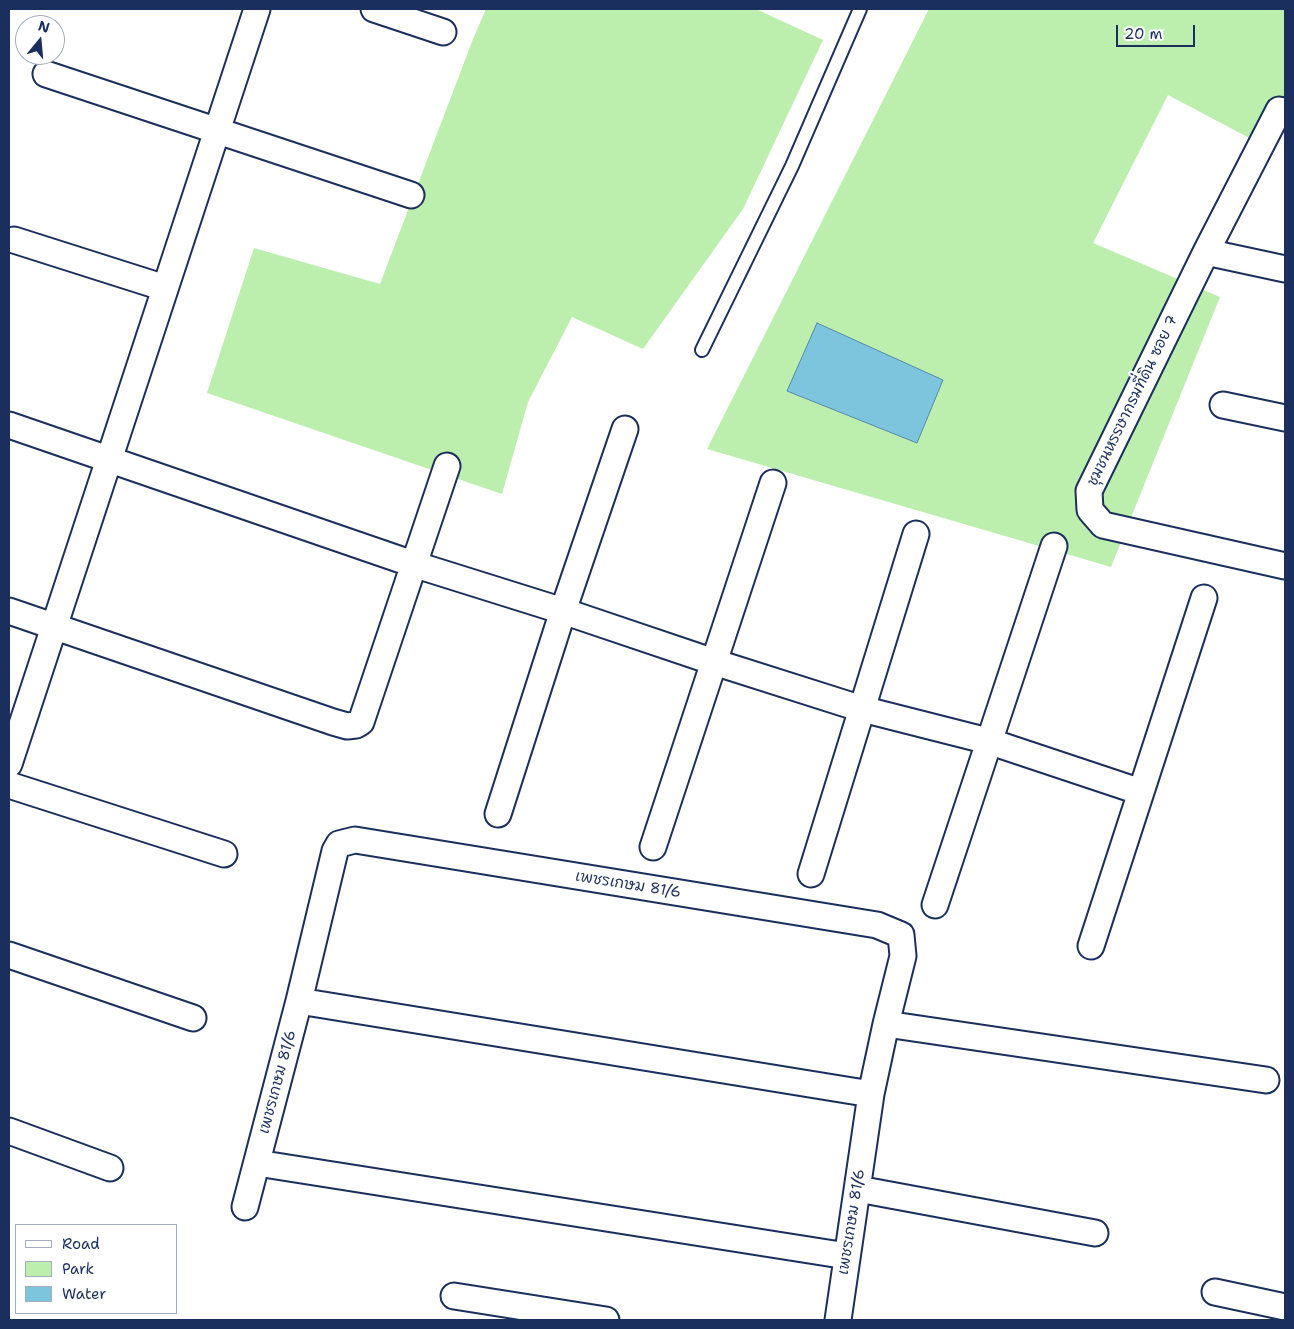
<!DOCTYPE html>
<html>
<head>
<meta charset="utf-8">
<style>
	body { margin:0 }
	#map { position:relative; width:1294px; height:1329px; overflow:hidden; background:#fff; font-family:"Shantell Sans",sans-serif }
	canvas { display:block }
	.frame { position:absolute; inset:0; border:10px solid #1b2f5e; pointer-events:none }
	.legend { position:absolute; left:15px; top:1224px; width:162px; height:90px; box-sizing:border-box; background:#fff; border:1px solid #a4acbf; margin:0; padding:6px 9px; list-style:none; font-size:15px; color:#1b2f5e }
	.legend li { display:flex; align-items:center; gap:10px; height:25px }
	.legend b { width:25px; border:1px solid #a4acbf }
	.north { position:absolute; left:15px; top:15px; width:50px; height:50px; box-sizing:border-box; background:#fff; border:1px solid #a4acbf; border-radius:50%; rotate:17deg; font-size:14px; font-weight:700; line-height:20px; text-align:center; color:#1b2f5e }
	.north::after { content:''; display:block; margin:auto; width:18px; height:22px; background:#1b2f5e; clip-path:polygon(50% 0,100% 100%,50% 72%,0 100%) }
	.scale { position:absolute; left:1116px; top:25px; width:79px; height:22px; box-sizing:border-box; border:2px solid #1b2f5e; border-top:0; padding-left:6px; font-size:15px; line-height:18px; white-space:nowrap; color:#1b2f5e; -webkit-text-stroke:4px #fff; paint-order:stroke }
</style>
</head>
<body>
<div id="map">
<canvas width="1294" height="1329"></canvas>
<div class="frame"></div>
<ul class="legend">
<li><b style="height:6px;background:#fff"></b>Road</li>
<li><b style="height:14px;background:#bceead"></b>Park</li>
<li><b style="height:14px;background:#7dc5dd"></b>Water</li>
</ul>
<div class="north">N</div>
<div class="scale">20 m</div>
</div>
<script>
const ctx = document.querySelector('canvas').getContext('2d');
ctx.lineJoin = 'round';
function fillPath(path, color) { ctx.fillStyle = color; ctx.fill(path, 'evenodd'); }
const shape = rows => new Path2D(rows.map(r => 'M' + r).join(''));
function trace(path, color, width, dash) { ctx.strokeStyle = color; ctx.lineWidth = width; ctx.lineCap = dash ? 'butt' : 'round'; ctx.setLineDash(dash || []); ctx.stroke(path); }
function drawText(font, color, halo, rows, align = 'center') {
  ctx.font = font + ' "Shantell Sans","Playpen Sans Thai",sans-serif'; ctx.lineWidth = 4.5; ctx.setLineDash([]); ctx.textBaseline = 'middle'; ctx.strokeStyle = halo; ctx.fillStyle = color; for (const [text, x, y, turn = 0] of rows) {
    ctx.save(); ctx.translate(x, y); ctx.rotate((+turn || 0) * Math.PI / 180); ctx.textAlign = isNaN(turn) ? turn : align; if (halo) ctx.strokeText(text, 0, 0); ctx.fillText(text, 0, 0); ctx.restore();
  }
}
fillPath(shape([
	[486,9,756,9,823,40,743,209,643,349,572,317,528,402,502,494,207,393,254,248,380,284,473,39],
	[929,9,1285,9,1285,124,1283,126,1274,151,1168,95,1093,243,1220,297,1111,567,707,449]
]), '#bceead');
const water = shape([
	[817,323,943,380,917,443,787,391,817,323]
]);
fillPath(water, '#7dc5dd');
trace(water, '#5689aa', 1);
const service = shape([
	[702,350,792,166,860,9]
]);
const minor = shape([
	[374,9,443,32],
	[46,74,411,195],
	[1285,111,1279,110,1206,252,1089,491,1090,510,1103,525,1285,566],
	[14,240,165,288],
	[1206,252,1285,269],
	[1223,405,1285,418],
	[9,425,413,564,563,611,714,662,862,709,988,741,1141,792],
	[9,611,333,722,347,726,356,725,361,722,363,716,447,466],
	[9,764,257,9],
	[9,785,224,854],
	[498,814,563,611,625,429],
	[653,847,773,483],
	[811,874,916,534],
	[935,905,1054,546],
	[1091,946,1204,598],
	[9,955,193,1018],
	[299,1001,871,1094],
	[886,1024,1266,1080],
	[9,1131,110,1168],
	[257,1163,847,1256],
	[858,1189,1095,1233],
	[245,1207,299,1001,335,851,339,844,355,840,877,925,901,935,903,956,886,1024,871,1094,838,1320],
	[1215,1292,1285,1307],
	[454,1296,606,1320]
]);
trace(service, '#1b2f5e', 16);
trace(minor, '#1b2f5e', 29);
trace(service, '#fff', 12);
trace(minor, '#fff', 25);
drawText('15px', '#1b2f5e', '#fff', [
	["ชุมชนหรรษากรมที่ดิน ซอย 7",1133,401,-64],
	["เพชรเกษม 81/6",628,885,9],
	["เพชรเกษม 81/6",278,1082,-75],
	["เพชรเกษม 81/6",852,1222,-81]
]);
</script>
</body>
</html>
